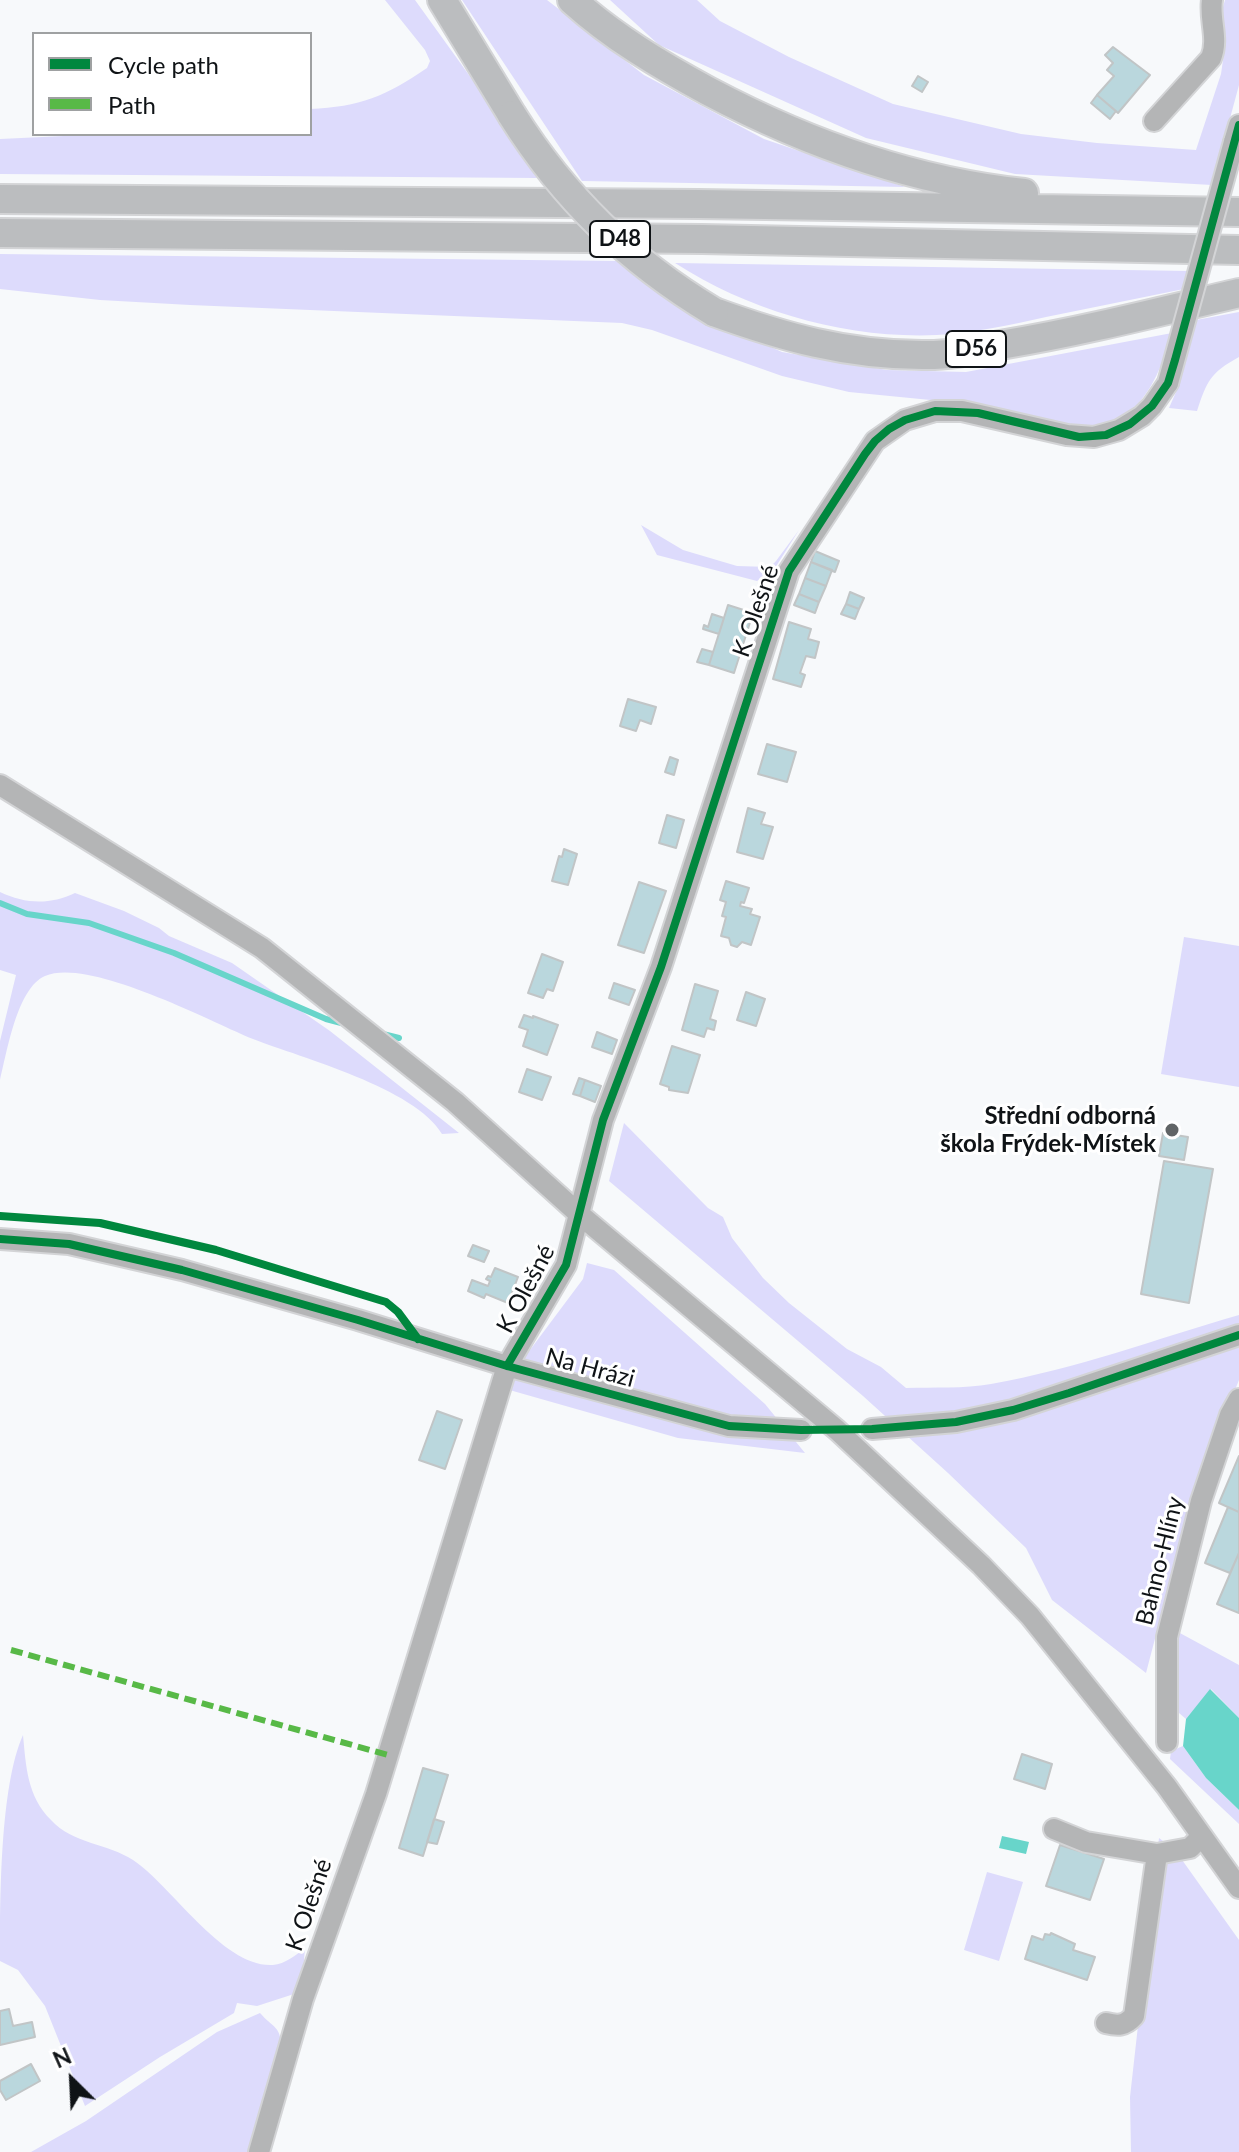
<!DOCTYPE html>
<html>
<head>
<meta charset="utf-8">
<style>
  body { margin:0 }
  #map { position:relative; width:1239px; height:2152px; overflow:hidden; background:#f7f9fb; font-family:Lato,sans-serif }
  canvas { display:block }
  .legend { position:absolute; left:32px; top:32px; width:280px; height:104px; box-sizing:border-box; background:#fff; border:2px solid #9fa1a2; margin:0; padding:10px 14px; list-style:none; font-size:24px; color:#0f1316 }
  .legend li { display:flex; align-items:center; gap:16px; height:40px }
  .legend b { width:40px; border:2px solid #9fa1a2 }
  .north { position:absolute; left:32px; top:2040px; width:80px; height:80px; -webkit-text-stroke:6px #fff; paint-order:stroke; rotate:336deg; font-size:22px; font-weight:700; line-height:32px; text-align:center; color:#0f1316 }
  .north::after { content:''; display:block; margin:auto; width:28px; height:36px; background:#0f1316; clip-path:polygon(50% 0,100% 100%,50% 72%,0 100%) }
</style>
</head>
<body>
<div id="map">
<canvas width="1239" height="2152"></canvas>
<ul class="legend">
<li><b style="height:10px;background:#00873e"></b>Cycle path</li>
<li><b style="height:10px;background:#58b947"></b>Path</li>
</ul>
<div class="north">N</div>
</div>
<script>
const c = document.querySelector('canvas').getContext('2d');
c.lineJoin = 'round';
function fill(path, color) { c.fillStyle = color; c.fill(path, 'evenodd'); }
function strokePath(path, color, width, dash) { c.strokeStyle = color; c.lineWidth = width; c.lineCap = dash ? 'butt' : 'round'; c.setLineDash(dash || []); c.stroke(path); }
function drawText(font, color, halo, rows, align = 'center') {
  c.font = font + ' Lato,sans-serif'; c.lineWidth = 6; c.setLineDash([]); c.textBaseline = 'middle'; c.strokeStyle = halo; c.fillStyle = color; for (const [text, x, y, turn = 0] of rows) {
    c.save(); c.translate(x, y); c.rotate((+turn || 0) * Math.PI / 180); c.textAlign = isNaN(turn) ? turn : align; if (halo) c.strokeText(text, 0, 0); c.fillText(text, 0, 0); c.restore();
  }
}
fill(new Path2D(`
  M385,0h30l77,107 45,71 -537,-4v-35l106,-5h204v-25c50,-2 76,-13 117,-41l3,-7 -5,-11z
  M462,0h85l97,75 120,64 141,48 -323,-6z
  M610,0h87l23,21 69,36 104,47 128,30 76,9 99,7 25,-76 5,-35 -5,-25 4,-14h14v85l-27,100 -197,-11 -149,-36 -207,-93z
  M0,254l616,7 64,45 102,46 105,18 79,2 206,-39c-14,48 -34,94 -91,96l-120,-26 -112,-11 -67,-16 -130,-46 -30,-7 -432,-18 -90,-5 -100,-11z
  M675,263l514,8 -5,18c-46,9 -92,19 -138,28 -36,8 -73,16 -109,18 -90,4 -186,-23 -262,-72z
  M1239,312v45c-29,16 -32,24 -42,54l-28,-3 10,-23 17,-65z
  M641,525l42,25 54,16 33,1 6,-6 23,-31 -24,38 -18,13 -100,-26z
  M0,892c25,12 50,13 75,1l49,18 35,17 10,8 63,27 98,68 129,102 -17,1c-27,-46 -140,-76 -189,-95 -44,-18 -164,-82 -208,-63 -28,12 -38,76 -45,104v-39l16,-66 -16,-5z
  M1184,937l55,9v141l-78,-13z
  M624,1123l84,85 15,9 9,21 31,40 26,25 58,46 34,18 25,21c27,-1 58,1 85,-4 85,-15 165,-45 248,-69v65l-47,117 -46,176 -94,-73 -26,-52 -78,-75 -85,-77 -254,-215z
  M587,1263l27,7 151,134 40,49 -127,-15 -172,-49 18,-31 59,-79z
  M1178,1632l61,33v53l-28,-29 -25,30 -14,-12z
  M23,1735c3,31 4,61 28,85 22,24 56,23 82,40 38,25 90,108 140,105 12,-1 23,-10 32,-17l-2,25 -9,21 -37,12 -20,-3 -3,10 -74,44 -75,49 -40,-100 -27,-36 -18,-9c0,-62 0,-175 23,-226z
  M1183,1746l23,32 33,32v14l-69,-65 1,-8z
  M1159,1838l16,12 64,90v212h-108l-1,-55z
  M987,1872l36,10 -24,79 -35,-11z
  M260,2013c13,15 22,13 21,37l-32,102h-218l55,-31 131,-89z`), '#dddbfc');
fill(new Path2D(`
  M1210,1689l29,29v92l-33,-32 -23,-32 3,-27z
  M1002,1836l27,6 -3,12 -27,-6z`), '#68d5ca');
strokePath(new Path2D(`
  M0,903l27,11 62,9 85,30 152,66 19,5
  M379,1033l20,5`), '#68d5ca', 6);
const building = new Path2D(`
  M1113,47l37,28 -32,38 -21,-18 17,-19 -7,-6 6,-7 -8,-8z
  M918,76l10,6 -6,10 -10,-6z
  M1097,95l19,16 -6,8 -19,-16z
  M815,551l24,10 -4,11 -24,-10z
  M811,562l21,8 -6,16 -21,-8z
  M805,578l21,8 -7,16 -20,-8z
  M850,592l14,6 -5,11 -13,-5z
  M799,594l20,8 -4,11 -21,-8z
  M846,604l13,5 -4,10 -14,-5z
  M728,605l25,8 -19,60 -25,-8z
  M712,614l12,4 -5,16 -16,-5 1,-4 4,2z
  M789,622l22,7 -3,10 11,3 -4,16 -9,-2 -6,17 5,2 -4,12 -28,-8z
  M702,649l11,3 -4,13 -12,-3z
  M628,699l28,8 -5,17 -11,-4 -4,11 -16,-5z
  M767,744l29,8 -9,30 -29,-8z
  M670,757l8,3 -4,15 -9,-3z
  M748,808l17,5 -4,11 12,3 -10,32 -26,-7z
  M667,815l17,5 -8,28 -17,-5z
  M564,849l13,5 -9,31 -16,-4 7,-25 3,1z
  M726,881l23,7 -5,15 -3,-1 -1,4 12,3 -2,5 10,3 -9,28 -9,-3 -5,5 -6,-2 -2,-7 -8,-2 5,-19 -4,-1 4,-14 -6,-2z
  M639,882l27,9 -22,62 -26,-8z
  M542,954l21,8 -10,29 -6,-2 -4,9 -15,-5z
  M614,983l21,7 -6,15 -20,-7z
  M695,984l23,7 -8,28 6,2 -2,9 -7,-2 -3,9 -22,-7z
  M746,992l19,7 -9,27 -19,-6z
  M524,1015l9,3v-2l25,9 -11,30 -24,-9 5,-16 -9,-3z
  M597,1032l20,8 -5,14 -20,-7z
  M672,1046l28,9 -12,38 -19,-3v-3l-9,-3z
  M527,1069l24,8 -9,23 -23,-8z
  M579,1078l6,2 -5,16 -7,-2z
  M585,1080l16,6 -6,16 -15,-6z
  M1163,1133l25,4 -4,23 -25,-4z
  M1164,1161l49,8 -24,134 -48,-9z
  M473,1245l16,6 -5,11 -16,-6z
  M495,1268l23,9 -10,26 -22,-9 -2,4 -16,-7 4,-11 16,6 2,-5 -4,-2 2,-3 3,1z
  M437,1411l25,9 -17,49 -26,-9z
  M1239,1456v56l-20,-9z
  M1228,1507l11,5v41l-9,20 -25,-10z
  M1239,1553v60l-22,-9z
  M1022,1754l30,10 -7,25 -31,-10z
  M423,1768l25,7 -25,81 -24,-8z
  M434,1819l10,3 -7,22 -10,-2z
  M1060,1845l44,14 -14,41 -44,-14z
  M1051,1933l24,11 -2,6 22,7 -8,23 -62,-21 7,-23 11,4 2,-6 5,1z
  M9,2009l4,17 19,-4 3,15 -35,8v-34z
  M31,2064l9,17 -34,19 -6,-10v-9z`);
fill(building, '#bad7dd');
strokePath(building, '#c1c5c6', 2);
const minor = new Path2D(`
  M1154,121l57,-63c8,-19 -2,-38 1,-58
  M1234,142l5,-17
  M0,785l262,163 193,154 124,112 258,216 144,135 49,51 137,171 72,101
  M0,1239l69,5 113,26 176,50 149,46 222,60 72,4
  M872,1429l84,-7 57,-12 226,-75
  M1167,1742v-105l34,-136 29,-86 9,-16
  M1054,1829l32,13 71,12
  M1106,2023c12,3 19,3 28,-7l23,-162 33,-6 12,-12
  M259,2152l44,-153 73,-205 131,-428 59,-101 37,-145 58,-153 128,-396 86,-130 30,-21 30,-9h27l105,24 27,2 25,-7 23,-14 10,-10 16,-23`);
const highway = new Path2D(`
  M442,0l70,115
  M572,0c41,37 88,65 136,91 100,53 204,90 316,102
  M0,199l698,5 541,8
  M0,233l702,6 537,11
  M714,312c69,25 133,43 208,43 28,1 57,-6 84,-11 78,-13 156,-33 233,-51`);
strokePath(minor, '#d3d4d6', 24);
strokePath(highway, '#d3d4d6', 32);
strokePath(minor, '#b4b5b6', 20);
strokePath(highway, '#bbbdbf', 28);
const minorBridge = new Path2D(`
  M1168,383l66,-241`);
const highwayBridge = new Path2D(`
  M512,115c52,83 117,146 202,197`);
strokePath(minorBridge, '#d3d4d6', 24, []);
strokePath(highwayBridge, '#d3d4d6', 32, []);
strokePath(minorBridge, '#b4b5b6', 20);
strokePath(highwayBridge, '#bbbdbf', 28);
strokePath(new Path2D(`
  M11,1650l377,105`), '#58b947', 6, [12, 6]);
strokePath(new Path2D(`
  M0,1216l100,7 116,27 170,52 12,10 20,27
  M0,1239l69,5 113,26 176,50 149,46 222,60 72,4 71,-1 84,-7 57,-12 56,-17 170,-58
  M507,1366l59,-101 37,-145 58,-153 128,-396 76,-117 10,-13 14,-12 16,-9 30,-9 43,2 101,24 27,-2 24,-11 22,-18 16,-23 7,-23 64,-235`), '#00873e', 8);
for (const [x, y, r, color] of [
  [1172,1130,8,"#606466"]
]) { const dot = new Path2D(); dot.arc(x, y, r, 0, 2 * Math.PI); c.fillStyle = color; c.fill(dot); strokePath(dot, '#fff', 3); }
for (const [x, y, w] of [
  [620,239,60],
  [976,349,60]
]) { const box = new Path2D(); box.roundRect(x - w / 2, y - 18, w, 36, 6); c.fillStyle = '#fff'; c.fill(box); strokePath(box, '#0f1316', 2); }
drawText('bold 22px', '#0f1316', null, [
  ["D48",620,239],
  ["D56",976,349]
]);
drawText('24px', '#0f1316', '#fff', [
  ["K Olešné",756,611,-71],
  ["K Olešné",526,1289,-62],
  ["Na Hrázi",590,1368,15],
  ["Bahno-Hlíny",1160,1561,-76],
  ["K Olešné",309,1905,-71]
]);
drawText('bold 24px', '#0f1316', '#fff', [
  ["Střední odborná",1156,1116],
  ["škola Frýdek-Místek",1156,1144]
], 'right');
</script>
</body>
</html>
